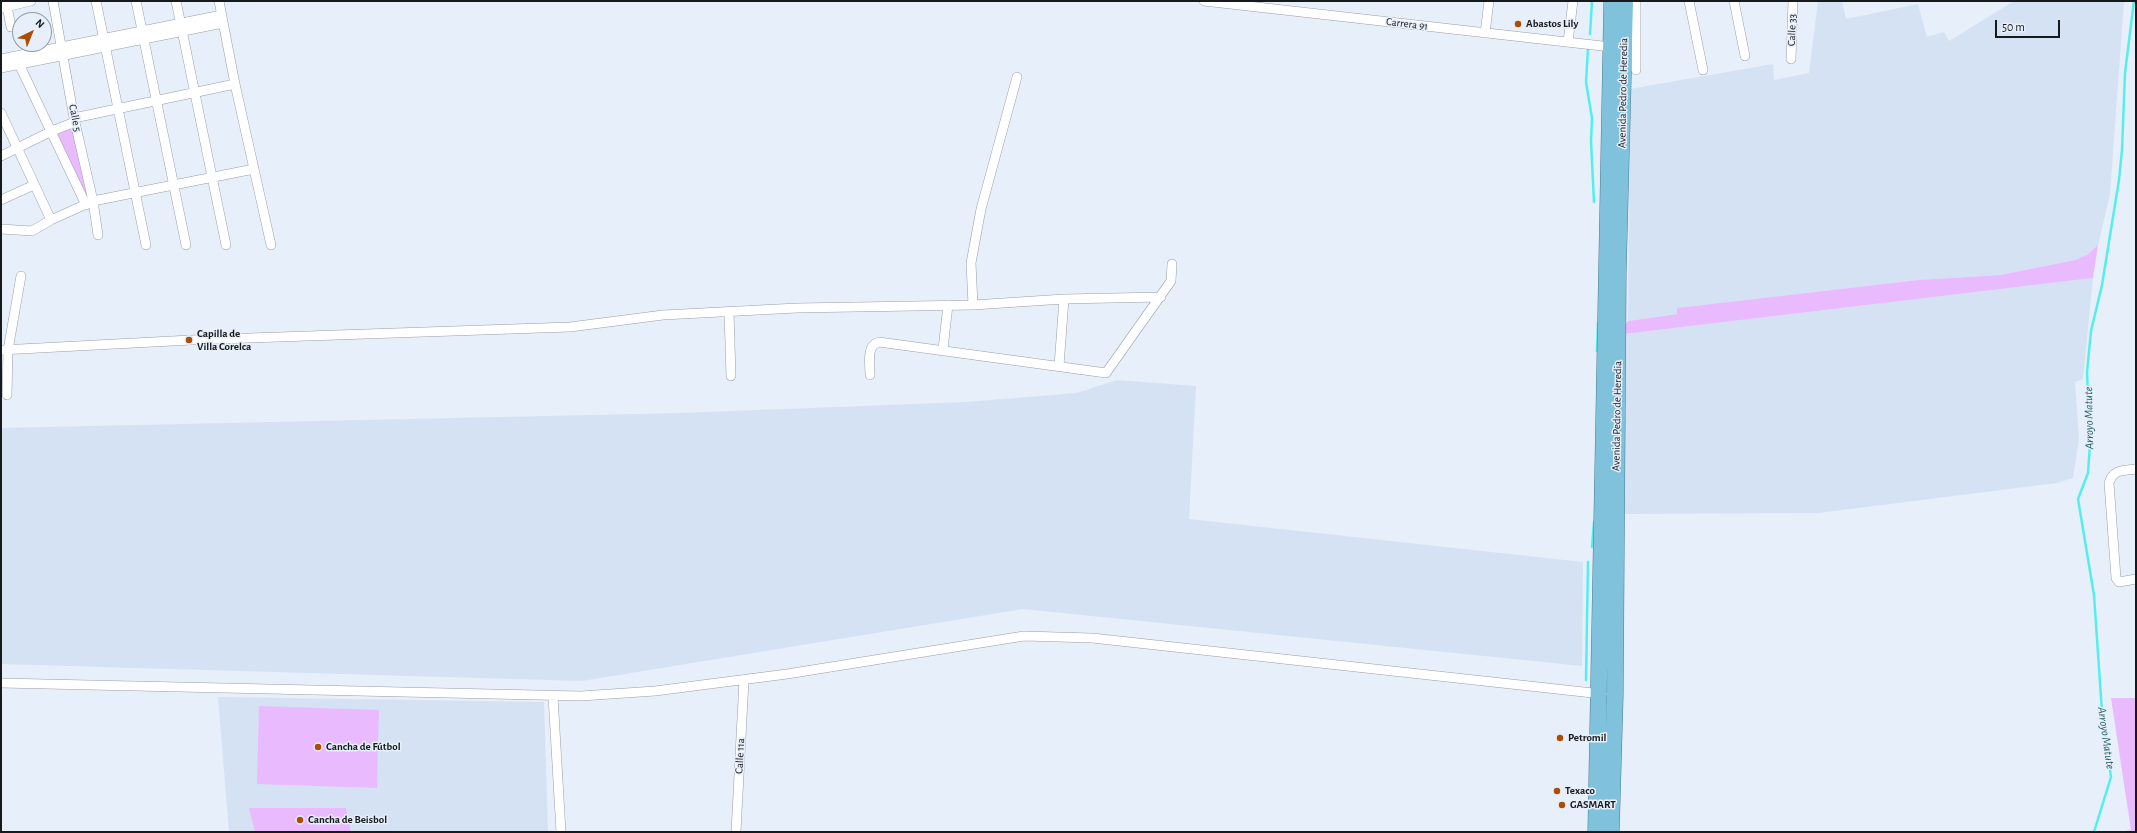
<!DOCTYPE html>
<html>
<head>
<meta charset="utf-8">
<style>
  body { margin:0 }
  #map { position:relative; width:2137px; height:833px; overflow:hidden; background:#e7effa; font-family:"Alegreya Sans",sans-serif }
  canvas { display:block }
  .frame { position:absolute; inset:0; border:2px solid #171a1d; pointer-events:none }
  .north { position:absolute; left:12px; top:12px; width:40px; height:40px; box-sizing:border-box; background:#e7effa; border:1px solid #949aa2; border-radius:50%; rotate:43deg; font-size:11px; font-weight:700; line-height:16px; text-align:center; color:#171a1d }
  .north::after { content:''; display:block; margin:auto; width:14px; height:18px; background:#ad4c03; clip-path:polygon(50% 0,100% 100%,50% 72%,0 100%) }
  .scale { position:absolute; left:1995px; top:20px; width:65px; height:18px; box-sizing:border-box; border:2px solid #171a1d; border-top:0; padding-left:5px; font-size:12px; line-height:14px; white-space:nowrap; color:#171a1d; -webkit-text-stroke:3px #e7effa; paint-order:stroke }
</style>
</head>
<body>
<div id="map">
<canvas width="2137" height="833"></canvas>
<div class="frame"></div>
<div class="north">N</div>
<div class="scale">50 m</div>
</div>
<script>
const c = document.querySelector('canvas').getContext('2d');
c.lineJoin = 'round';
function fill(path, color) { c.fillStyle = color; c.fill(path, 'evenodd'); }
function strokePath(path, color, width, dash) { c.strokeStyle = color; c.lineWidth = width; c.lineCap = dash ? 'butt' : 'round'; c.setLineDash(dash || []); c.stroke(path); }
function drawText(font, color, halo, rows, align = 'center') {
  c.font = font + ' "Alegreya Sans",sans-serif'; c.lineWidth = 3; c.setLineDash([]); c.textBaseline = 'middle'; c.strokeStyle = halo; c.fillStyle = color; for (const [text, x, y, turn = 0] of rows) {
    c.save(); c.translate(x, y); c.rotate((+turn || 0) * Math.PI / 180); c.textAlign = isNaN(turn) ? turn : align; if (halo) c.strokeText(text, 0, 0); c.fillText(text, 0, 0); c.restore();
  }
}
fill(new Path2D(`
  M1818,1h24l4,18 72,-15 9,33 17,-5 5,9 65,-40h110l-14,193 -12,51 -11,10 -12,5 -75,15 -82,5 -240,28 -1,6 -49,7 2,-232 143,-25 1,16 35,-7z
  M2093,278l-10,101 -8,3 4,56 -6,40 -16,5 -239,30 -196,1 2,-180z
  M1117,380l79,6 -7,133 394,43 -1,104 -559,-57 -441,72 -581,-17v-236l680,-15 285,-11 111,-9z
  M218,697l326,5 4,130h-319z`), '#d5e2f3');
fill(new Path2D(`
  M72,125l17,71 -4,3 -30,-68z
  M2098,245l-5,33 -469,56v-8l4,-5 49,-7v-6l241,-28 82,-5 75,-15 12,-5z
  M2111,698h25v134h-17l12,-2z
  M259,706l120,4 -2,78 -120,-4z
  M249,808h97l5,24h-96z`), '#eabafe');
strokePath(new Path2D(`
  M1590,34l2,-33
  M1588,48l-2,34 6,36 -1,23 3,61
  M1597,351l1,-28
  M1592,547l2,-25
  M1586,680l2,-118
  M2094,832l17,-55 -9,-65 -8,-117 -16,-96 10,-26 2,-29 -3,-72 4,-41 11,-46 17,-105 3,-30 3,-77 9,-72`), '#54efed', 2.5);
const minor = new Path2D(`
  M6,1l5,26
  M53,1l21,117 19,83 5,34
  M96,1l50,244
  M136,1l50,244
  M176,1l50,244
  M219,1l16,83 36,161
  M1204,1l407,46
  M1689,1l14,69
  M1734,1l11,55
  M1,8l30,-7
  M1485,33l4,-32
  M1568,42l5,-41
  M1,59l221,-44
  M1791,59l2,-58
  M19,64l67,141
  M1,68l222,-45
  M1636,70v-69
  M1,113l50,107
  M74,118l161,-34
  M1,156l51,-25 23,-9
  M1,200l33,-15
  M1,229l31,2 19,-11 42,-19 161,-32
  M973,305l-2,-42 10,-54 36,-132
  M729,312l2,64
  M943,349l5,-44
  M1,350l190,-10 379,-13 93,-12 134,-7 176,-3 91,-6 97,-2
  M1059,366l5,-67
  M870,375c0,-11 -4,-30 9,-33l227,31 65,-92 1,-17
  M7,395l1,-45 13,-74
  M2136,469c-13,2 -23,0 -27,14l7,95 3,4 17,-3
  M1,683l580,13 74,-5 132,-17 237,-38 68,2 510,56
  M553,696l8,136
  M736,832l8,-152`);
const trunk = new Path2D(`
  M1596,832l16,-831
  M1611,832l4,-137 3,-423 7,-271`);
strokePath(minor, '#989fa9', 10);
strokePath(trunk, '#467d93', 17);
strokePath(minor, '#fff', 9);
strokePath(trunk, '#80c2db', 16);
for (const [x, y, r, color] of [
  [1518,24,4,"#ad4c03"],
  [189,340,4,"#ad4c03"],
  [1560,738,4,"#ad4c03"],
  [318,747,4,"#ad4c03"],
  [1557,791,4,"#ad4c03"],
  [1562,805,4,"#ad4c03"],
  [300,820,4,"#ad4c03"]
]) { const dot = new Path2D(); dot.arc(x, y, r, 0, 2 * Math.PI); c.fillStyle = color; c.fill(dot); strokePath(dot, '#e7effa', 1.5); }
drawText('11px', '#171a1d', '#e7effa', [
  ["Carrera 91",1407,24,7],
  ["Calle 33",1792,30,-88],
  ["Avenida Pedro de Heredia",1623,93,-89],
  ["Calle 5",75,118,79],
  ["Avenida Pedro de Heredia",1617,416,-89],
  ["Calle 11a",740,756,-87]
]);
drawText('bold 11px', '#171a1d', '#e7effa', [
  ["Abastos Lily",1526,24],
  ["Capilla de",197,334],
  ["Villa Corelca",197,347],
  ["Petromil",1568,738],
  ["Cancha de Fútbol",326,747],
  ["Texaco",1565,791],
  ["GASMART",1570,805],
  ["Cancha de Beisbol",308,820]
], 'left');
drawText('italic 12px', '#236261', '#e7effa', [
  ["Arroyo Matute",2089,418,-91],
  ["Arroyo Matute",2106,738,82]
]);
</script>
</body>
</html>
